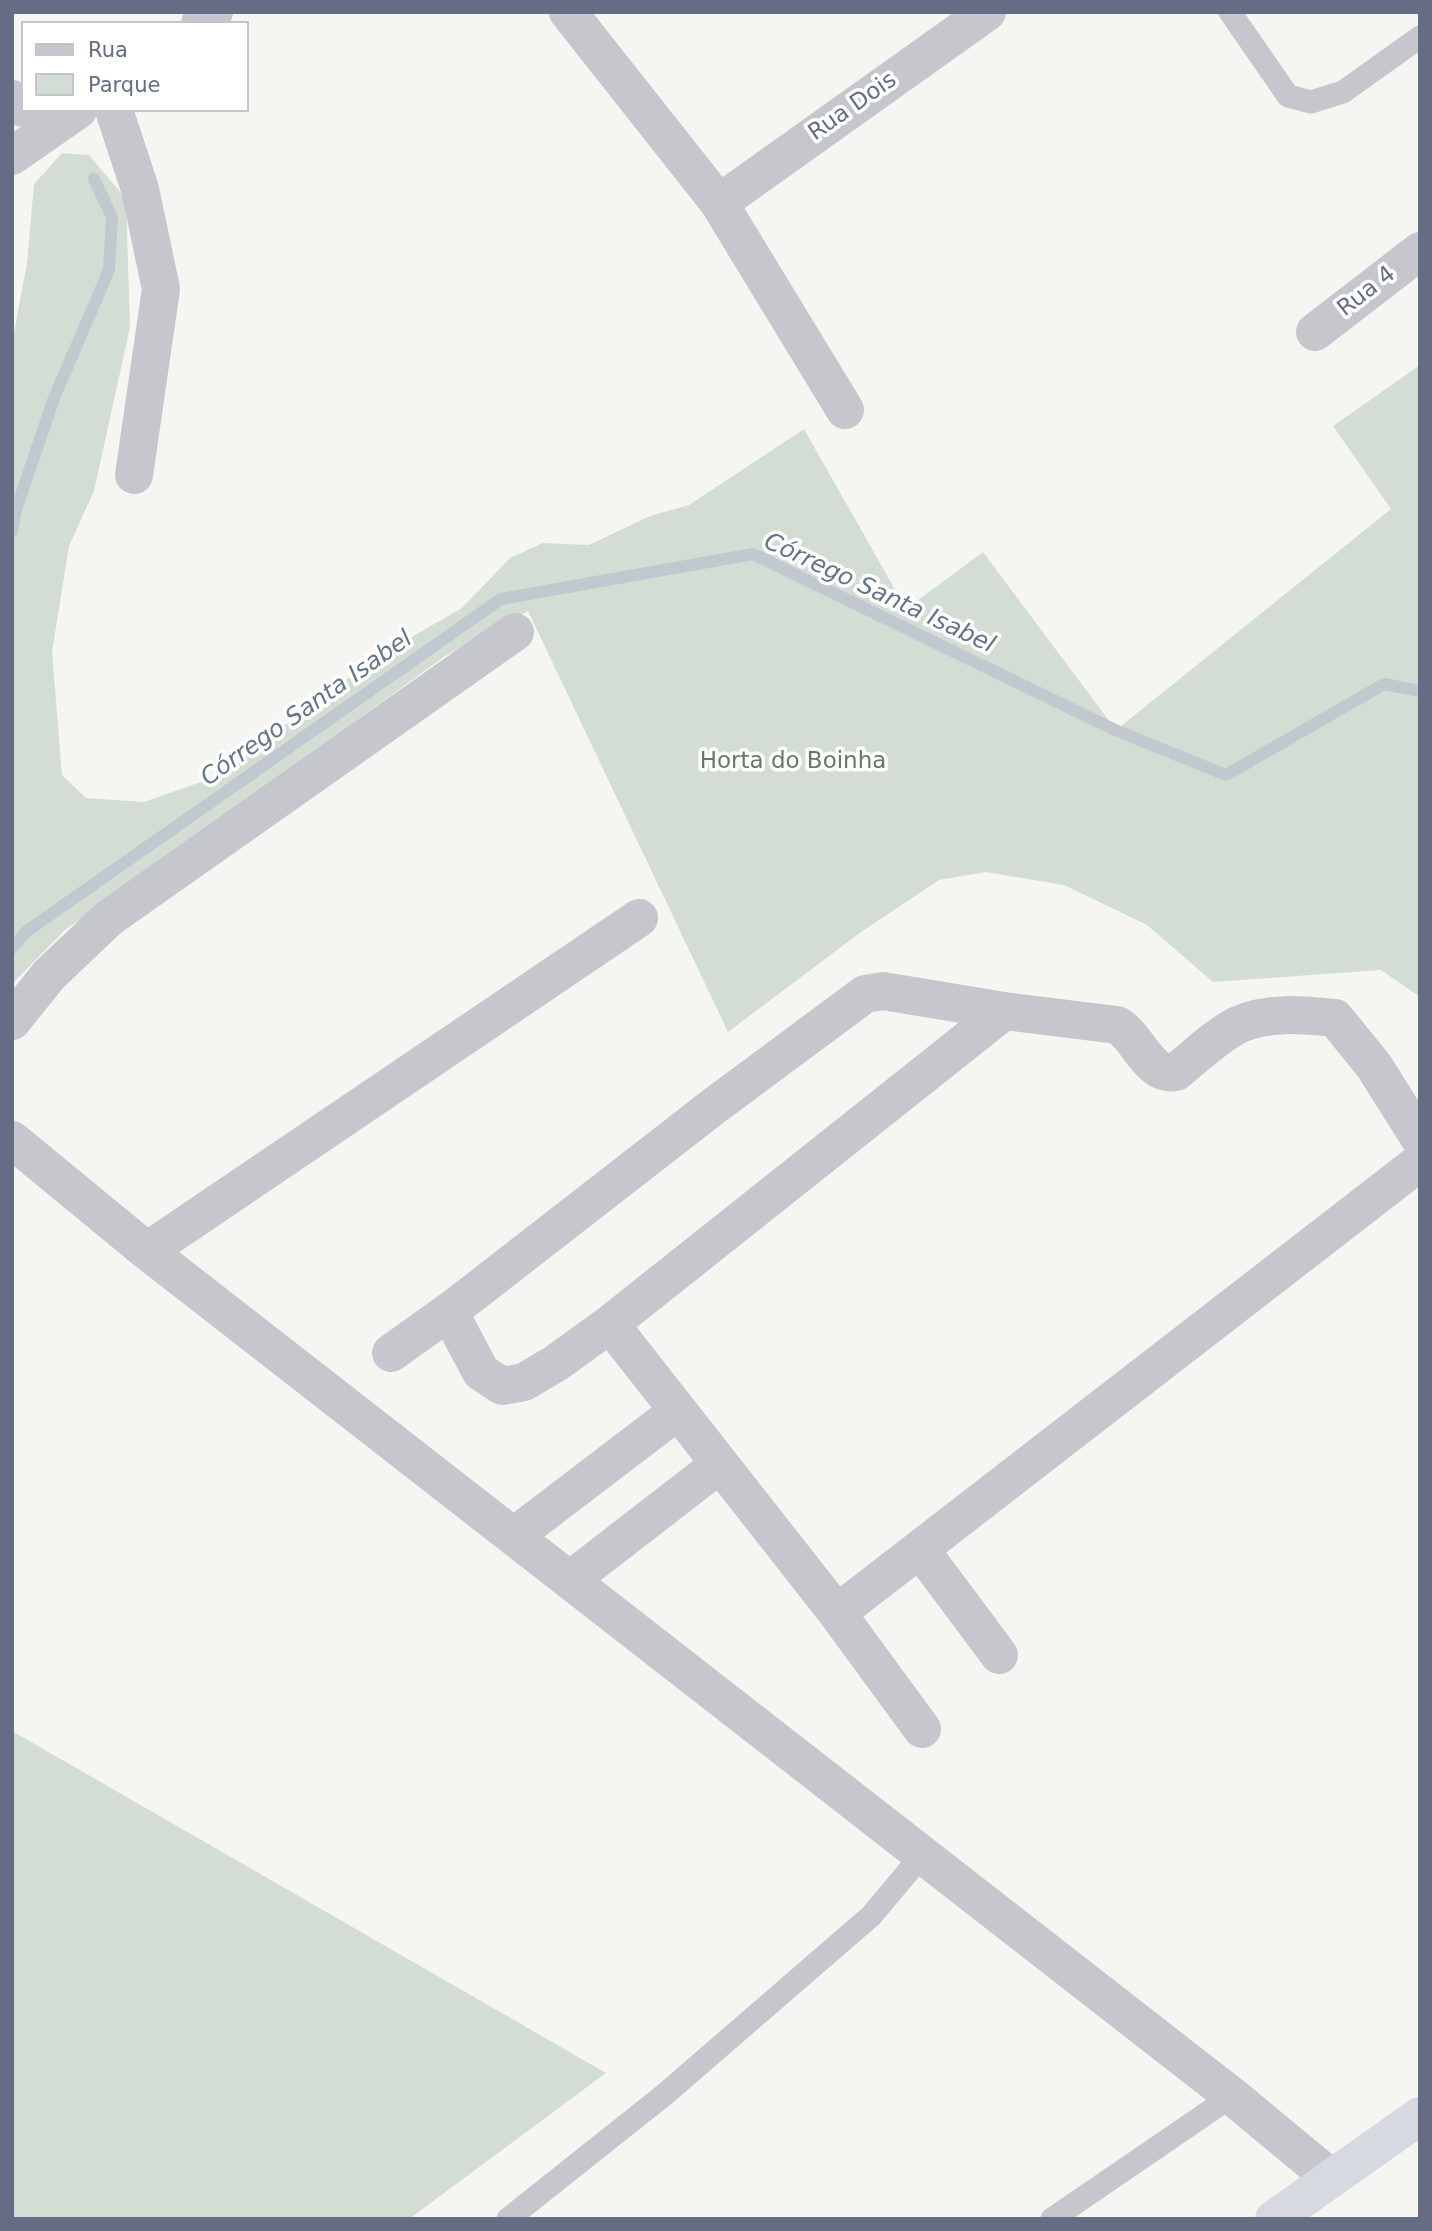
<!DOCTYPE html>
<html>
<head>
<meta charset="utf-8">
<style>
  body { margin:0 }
  #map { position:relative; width:1432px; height:2231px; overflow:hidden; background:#f5f6f2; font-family:"DejaVu Sans",sans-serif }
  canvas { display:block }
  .frame { position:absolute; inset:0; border:14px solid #646d84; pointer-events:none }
  .legend { position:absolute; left:21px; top:21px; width:228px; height:91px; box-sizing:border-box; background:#fff; border:2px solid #c1c5ce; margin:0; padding:9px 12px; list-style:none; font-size:21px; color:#646d84 }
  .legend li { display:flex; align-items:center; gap:14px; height:35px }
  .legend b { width:35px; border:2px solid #c1c5ce }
</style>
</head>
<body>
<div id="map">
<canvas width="1432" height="2231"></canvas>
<div class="frame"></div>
<ul class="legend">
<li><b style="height:9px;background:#c6c7cc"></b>Rua</li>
<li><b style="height:19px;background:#d4ddd3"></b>Parque</li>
</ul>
</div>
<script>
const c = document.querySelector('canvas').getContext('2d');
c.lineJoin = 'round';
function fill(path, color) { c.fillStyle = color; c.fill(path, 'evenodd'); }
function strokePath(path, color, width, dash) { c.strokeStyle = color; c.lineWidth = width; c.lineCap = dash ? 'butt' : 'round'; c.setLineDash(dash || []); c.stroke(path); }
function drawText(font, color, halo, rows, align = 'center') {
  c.font = font + ' "DejaVu Sans",sans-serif'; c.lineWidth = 7; c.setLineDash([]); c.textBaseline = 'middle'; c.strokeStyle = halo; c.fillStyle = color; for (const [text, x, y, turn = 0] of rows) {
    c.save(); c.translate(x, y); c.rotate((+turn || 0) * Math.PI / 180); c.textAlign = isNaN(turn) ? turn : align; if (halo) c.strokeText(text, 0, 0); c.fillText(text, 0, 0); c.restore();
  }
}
fill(new Path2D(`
  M62,153l27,2 37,44 4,128 -36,164 -25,55 -17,106 10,123 24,23 58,4 71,-25 162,-120 85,-49 48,-50 33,-15 46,2 61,-29 39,-11 115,-76 102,180 77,-57 133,178 275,-221 -58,-83 87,-61v632l-39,-27 -168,12 -66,-57 -83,-40 -78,-13 -47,8 -78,52 -133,100 -200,-421 -83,45 -251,183 -129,91 -53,54v-641l15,-80 7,-79z
  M12,1731l594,342 -197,146h-397z`), '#d4ddd3');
strokePath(new Path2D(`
  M12,531l3,-18 39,-115 55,-128 3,-53 -18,-38
  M12,948l15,-17 474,-332 252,-45 362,176 111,45 158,-91 36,7`), '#c1c8d0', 12);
strokePath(new Path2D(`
  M1230,12l58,84 23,6 32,-10 77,-55
  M508,2219l156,-124 207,-179 52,-62
  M1052,2219l180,-123`), '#c6c7cc', 23);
strokePath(new Path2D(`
  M568,12l151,191 126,207
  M200,23l14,-11
  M12,99l11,9
  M114,110l26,79 21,100 -27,186
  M12,156l66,-46
  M719,203l268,-191
  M1315,332l105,-81
  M12,1021l37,-46 60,-57 406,-286
  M12,1140l135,111 1085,845 99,82
  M147,1251l492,-333
  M610,1324l394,-313
  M391,1353l63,-45
  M514,1536l164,-125
  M920,1549l79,106
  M570,1580l150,-116
  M837,1613l583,-451
  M922,1729l-85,-116 -227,-289 -54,39 -32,19 -22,4 -21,-14 -26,-49 -1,-15 260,-202 151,-112 18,-3 121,20 113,14c21,11 32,53 59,47 19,-15 40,-36 62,-47 29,-14 67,-10 97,-7l39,48 46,73`), '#c6c7cc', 38);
strokePath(new Path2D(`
  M1274,2219l146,-103`), '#d6d9df', 38);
drawText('23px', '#646d84', '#fff', [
  ["Rua Dois",853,107,-35],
  ["Rua 4",1367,292,-38]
]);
drawText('23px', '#637b64', '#fff', [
  ["Horta do Boinha",793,762]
]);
drawText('italic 24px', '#647588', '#fff', [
  ["Córrego Santa Isabel",879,594,25],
  ["Córrego Santa Isabel",307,709,-35]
]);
</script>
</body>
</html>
